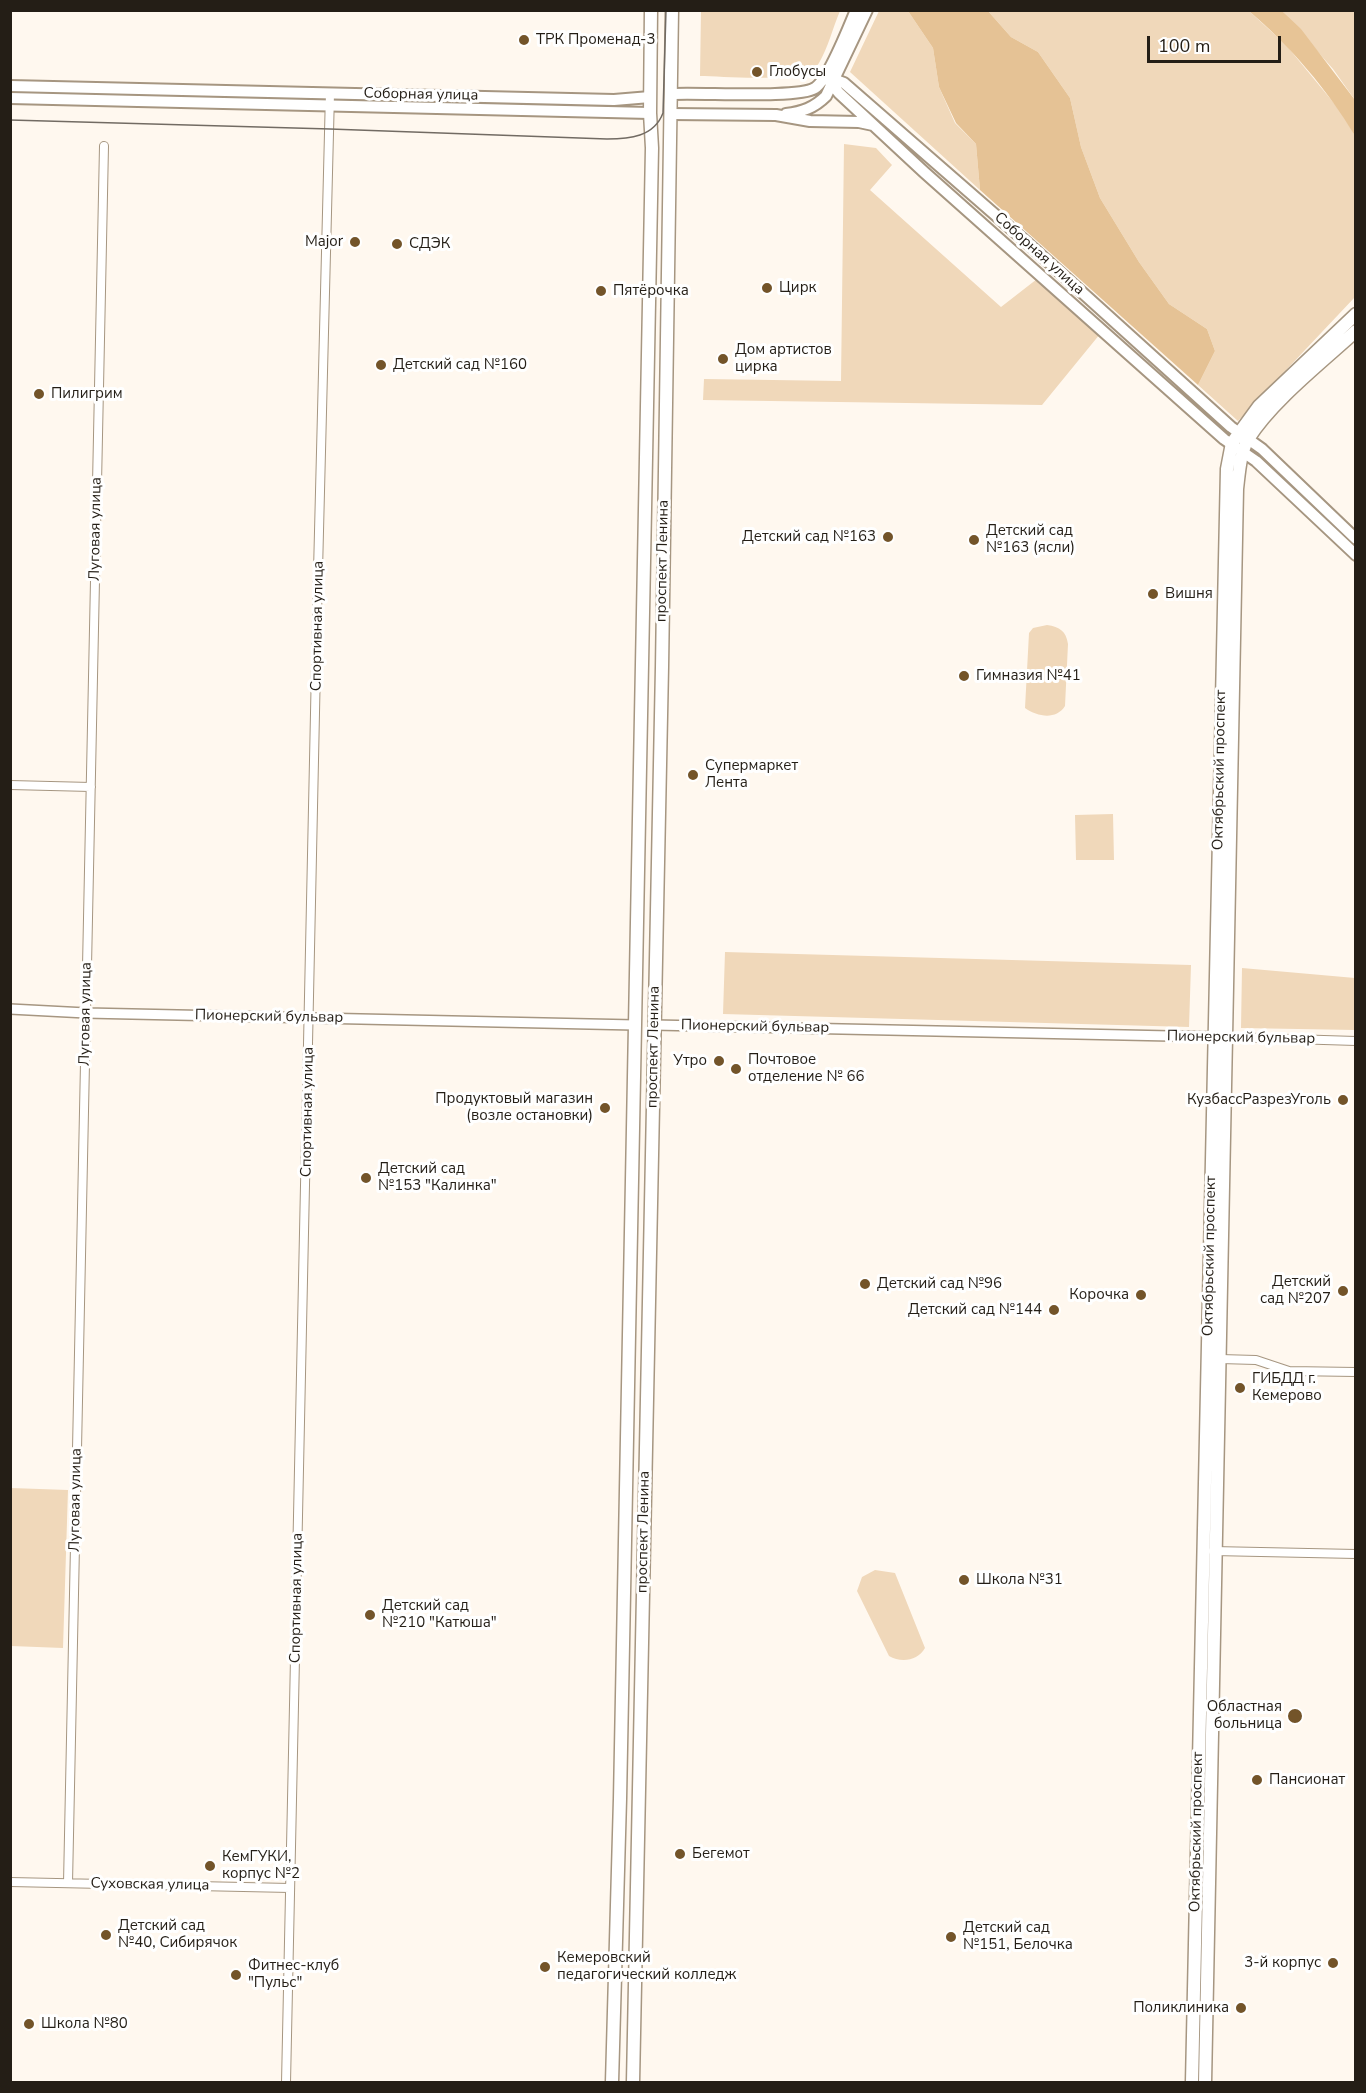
<!DOCTYPE html>
<html>
<head>
<meta charset="utf-8">
<style>
  body { margin:0 }
  #map { position:relative; width:1366px; height:2093px; overflow:hidden; background:#fff8ef; font-family:"Nunito Sans",sans-serif }
  canvas { display:block }
  .frame { position:absolute; inset:0; border:12px solid #241e16; pointer-events:none }
  .scale { position:absolute; left:1147px; top:36px; width:134px; height:27px; box-sizing:border-box; border:3px solid #241e16; border-top:0; padding-left:8px; font-size:18px; line-height:21px; white-space:nowrap; color:#241e16; -webkit-text-stroke:4px #fff; paint-order:stroke }
</style>
</head>
<body>
<div id="map">
<canvas width="1366" height="2093"></canvas>
<div class="frame"></div>
<div class="scale">100 m</div>
</div>
<script>
const c = document.querySelector('canvas').getContext('2d');
c.lineJoin = 'round';
function fill(path, color) { c.fillStyle = color; c.fill(path, 'evenodd'); }
function strokePath(path, color, width, dash) { c.strokeStyle = color; c.lineWidth = width; c.lineCap = dash ? 'butt' : 'round'; c.setLineDash(dash || []); c.stroke(path); }
function drawText(font, color, halo, rows, align = 'center') {
  c.font = font + ' "Nunito Sans",sans-serif'; c.lineWidth = 6; c.setLineDash([]); c.textBaseline = 'middle'; c.strokeStyle = halo; c.fillStyle = color; for (const [text, x, y, turn = 0] of rows) {
    c.save(); c.translate(x, y); c.rotate((+turn || 0) * Math.PI / 180); c.textAlign = isNaN(turn) ? turn : align; if (halo) c.strokeText(text, 0, 0); c.fillText(text, 0, 0); c.restore();
  }
}
fill(new Path2D(`
  M701,11v-1l139,1c-7,16 -12,37 -21,52 -14,22 -94,13 -119,13z
  M879,11h29l25,37 6,39 16,36 21,21 4,46 -130,-118z
  M988,11h261l37,34 56,68 13,23v161l-117,124 -40,-36 17,-34 -8,-22 -38,-25 -30,-42 -39,-64 -19,-51 -11,-49 -32,-46 -27,-15z
  M1282,11h73v89l-22,-31z
  M844,144l32,4 16,17 -22,25 131,117 36,-28 63,55 -58,71 -339,-5 1,-21 137,2z
  M1047,625c13,2 19,6 21,19l-3,62c-9,14 -27,11 -40,2l4,-75 4,-5z
  M1113,814l1,46h-38l-1,-45z
  M725,952l466,13 -2,62 -466,-13z
  M1242,968l113,10v52l-114,-2z
  M11,1488l57,2 -5,158 -52,-2z
  M875,1570l20,3 30,75c-7,13 -24,15 -36,8l-32,-65 5,-14z`), '#f0d8ba');
fill(new Path2D(`
  M908,11h80l23,26 27,15 32,46 11,49 19,51 39,64 30,42 38,25 8,22 -17,34 -218,-195 -4,-46 -20,-21 -17,-36 -6,-39z`), '#e5c295');
fill(new Path2D(`
  M1249,11h33l19,18 54,71v36c-27,-46 -65,-90 -106,-125z`), '#e7c496');
const minor = new Path2D(`
  M10,785l81,2
  M1227,1037l129,4
  M1220,1359l36,1 33,11 67,1
  M1213,1551l143,3
  M10,1882l280,6
  M68,1883l36,-1737
  M286,2082l32,-1511 12,-478`);
const tertiary = new Path2D(`
  M10,1009l76,4 549,12
  M654,1025l564,12`);
const secondary = new Path2D(`
  M825,76l14,17 85,79 300,267 32,22 100,94
  M825,76l19,7 179,156 208,188 31,22 94,90
  M10,86l604,14 36,-3
  M671,94c28,-2 127,5 144,-6 13,-8 34,-61 41,-78
  M10,98l640,15
  M671,114l105,1 34,6 49,1 14,3
  M786,114c16,-2 28,-6 40,-18l41,-86`);
const primary = new Path2D(`
  M612,2082l8,-283 32,-1651 -2,-35 1,-103
  M633,2082l29,-1415 10,-657
  M1192,2082l35,-1613 5,-26 27,-37 97,-92
  M1205,2082l32,-1593c2,-17 3,-35 11,-50 24,-38 74,-77 108,-108`);
strokePath(minor, '#a69681', 10);
strokePath(tertiary, '#a69681', 12);
strokePath(secondary, '#a69681', 14);
strokePath(primary, '#a69681', 15);
strokePath(minor, '#fff', 8);
strokePath(tertiary, '#fff', 9);
strokePath(secondary, '#fff', 10);
strokePath(primary, '#fff', 12);
strokePath(new Path2D(`
  M10,120l320,9 277,10c22,0 47,-2 56,-26l3,-103`), '#726b63', 1.5);
for (const [x, y, r, color] of [
  [524,40,6,"#735429"],
  [757,72,6,"#735429"],
  [355,242,6,"#735429"],
  [397,244,6,"#735429"],
  [767,288,6,"#735429"],
  [601,291,6,"#735429"],
  [723,359,6,"#735429"],
  [381,365,6,"#735429"],
  [39,394,6,"#735429"],
  [888,537,6,"#735429"],
  [974,540,6,"#735429"],
  [1153,594,6,"#735429"],
  [964,676,6,"#735429"],
  [693,775,6,"#735429"],
  [719,1061,6,"#735429"],
  [736,1069,6,"#735429"],
  [1343,1100,6,"#735429"],
  [605,1108,6,"#735429"],
  [366,1178,6,"#735429"],
  [865,1284,6,"#735429"],
  [1343,1291,6,"#735429"],
  [1141,1295,6,"#735429"],
  [1054,1310,6,"#735429"],
  [1240,1388,6,"#735429"],
  [964,1580,6,"#735429"],
  [370,1615,6,"#735429"],
  [1295,1716,8,"#735429"],
  [1257,1780,6,"#735429"],
  [680,1854,6,"#735429"],
  [210,1866,6,"#735429"],
  [106,1935,6,"#735429"],
  [951,1937,6,"#735429"],
  [1333,1963,6,"#735429"],
  [545,1967,6,"#735429"],
  [236,1975,6,"#735429"],
  [1241,2008,6,"#735429"],
  [29,2024,6,"#735429"]
]) { const dot = new Path2D(); dot.arc(x, y, r, 0, 2 * Math.PI); c.fillStyle = color; c.fill(dot); strokePath(dot, '#fff', 2); }
drawText('15px', '#241e16', '#fff', [
  ["ТРК Променад-3",536,40],
  ["Глобусы",769,72],
  ["Major",343,242,"right"],
  ["СДЭК",409,244],
  ["Цирк",779,288],
  ["Пятёрочка",613,291],
  ["Дом артистов",735,350],
  ["цирка",735,367],
  ["Детский сад №160",393,365],
  ["Пилигрим",51,394],
  ["Детский сад",986,531],
  ["№163 (ясли)",986,548],
  ["Детский сад №163",876,537,"right"],
  ["Вишня",1165,594],
  ["Гимназия №41",976,676],
  ["Супермаркет",705,766],
  ["Лента",705,783],
  ["Почтовое",748,1060],
  ["отделение № 66",748,1077],
  ["Утро",707,1061,"right"],
  ["Продуктовый магазин",593,1099,"right"],
  ["(возле остановки)",593,1116,"right"],
  ["КузбассРазрезУголь",1331,1100,"right"],
  ["Детский сад",378,1169],
  ["№153 \"Калинка\"",378,1186],
  ["Детский",1331,1282,"right"],
  ["сад №207",1331,1299,"right"],
  ["Детский сад №96",877,1284],
  ["Корочка",1129,1295,"right"],
  ["Детский сад №144",1042,1310,"right"],
  ["ГИБДД г.",1252,1379],
  ["Кемерово",1252,1396],
  ["Школа №31",976,1580],
  ["Детский сад",382,1606],
  ["№210 \"Катюша\"",382,1623],
  ["Областная",1282,1707,"right"],
  ["больница",1282,1724,"right"],
  ["Пансионат",1269,1780],
  ["Бегемот",692,1854],
  ["КемГУКИ,",222,1857],
  ["корпус №2",222,1874],
  ["Детский сад",118,1926],
  ["№40, Сибирячок",118,1943],
  ["Детский сад",963,1928],
  ["№151, Белочка",963,1945],
  ["Кемеровский",557,1958],
  ["педагогический колледж",557,1975],
  ["3-й корпус",1321,1963,"right"],
  ["Фитнес-клуб",248,1966],
  ["\"Пульс\"",248,1983],
  ["Поликлиника",1229,2008,"right"],
  ["Школа №80",41,2024]
], 'left');
drawText('15px', '#241e16', '#fff', [
  ["Соборная улица",421,95,1],
  ["Соборная улица",1039,254,42],
  ["Луговая улица",96,529,-89],
  ["проспект Ленина",663,561,-89],
  ["Спортивная улица",318,626,-89],
  ["Октябрьский проспект",1220,770,-89],
  ["Луговая улица",86,1014,-89],
  ["Пионерский бульвар",269,1017,1],
  ["Пионерский бульвар",755,1027,1],
  ["Пионерский бульвар",1241,1038,1],
  ["проспект Ленина",654,1047,-89],
  ["Спортивная улица",308,1112,-89],
  ["Октябрьский проспект",1210,1256,-89],
  ["Луговая улица",76,1500,-89],
  ["проспект Ленина",644,1532,-89],
  ["Спортивная улица",297,1598,-89],
  ["Октябрьский проспект",1197,1832,-89],
  ["Суховская улица",150,1885,1]
]);
</script>
</body>
</html>
